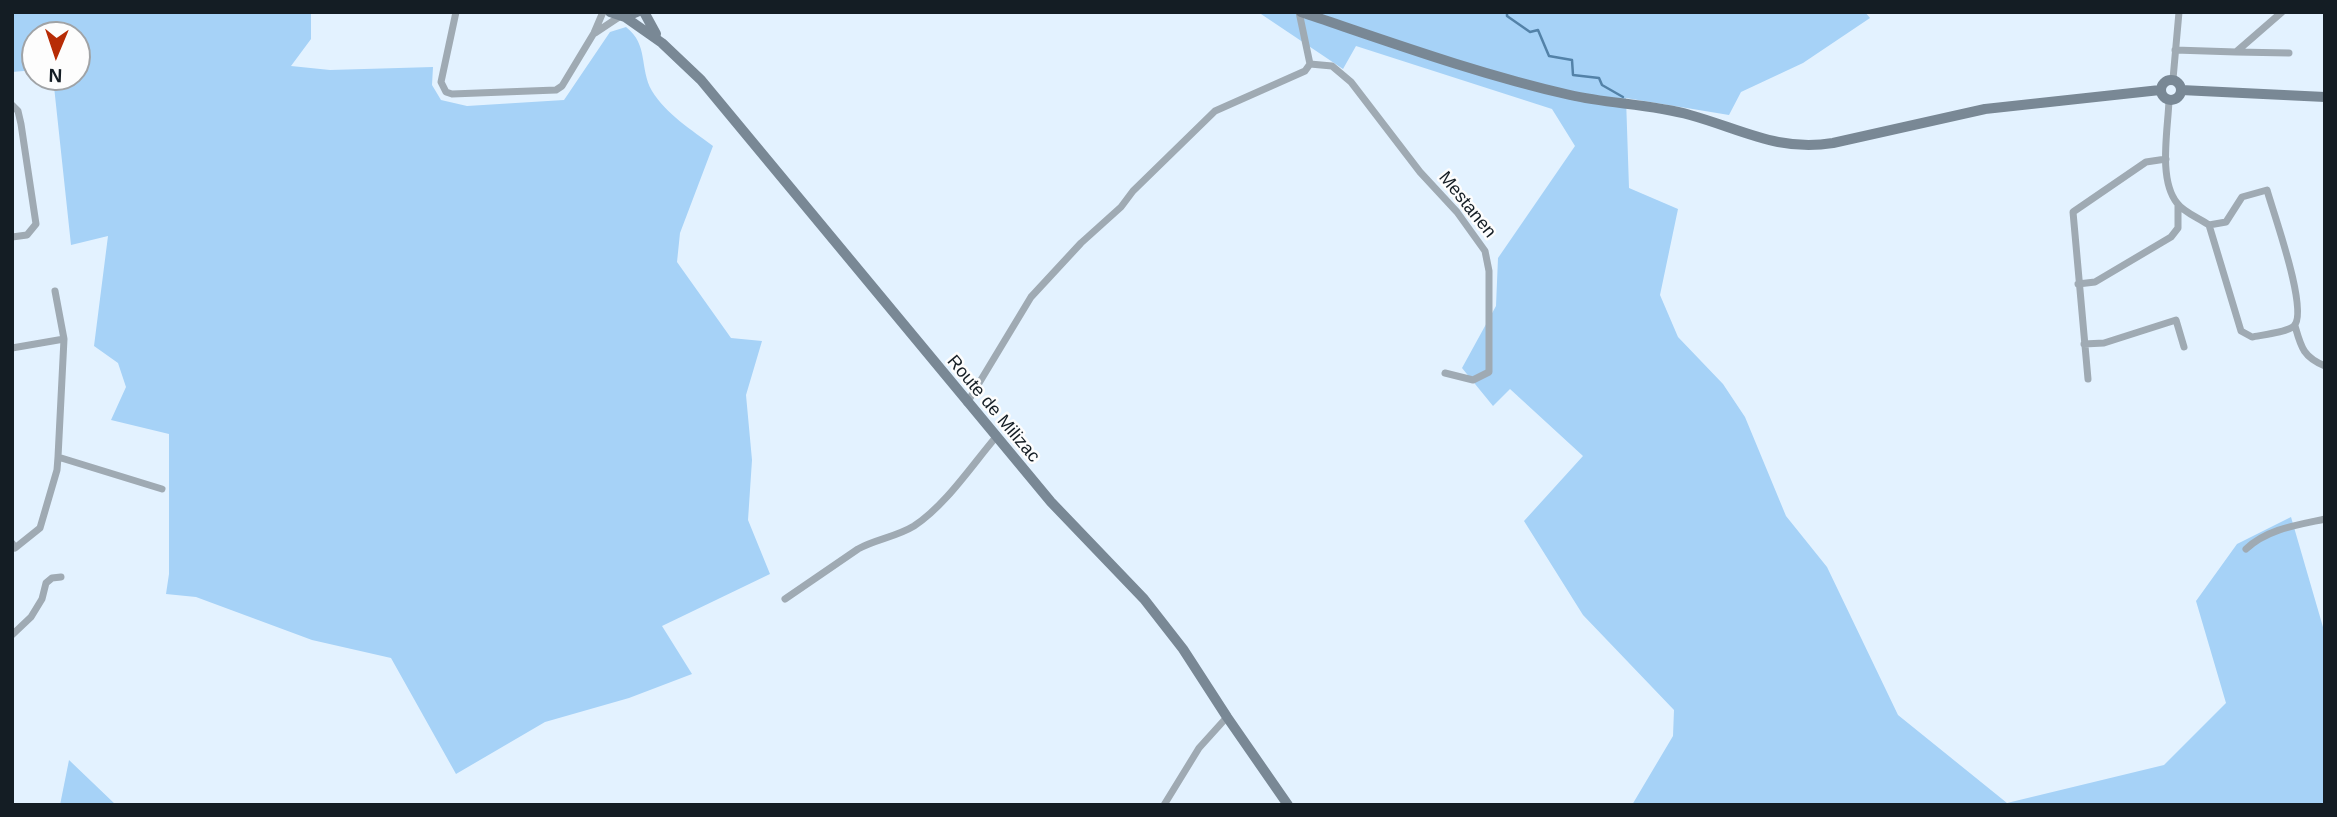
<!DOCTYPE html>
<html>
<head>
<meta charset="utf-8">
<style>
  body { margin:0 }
  #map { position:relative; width:2337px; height:817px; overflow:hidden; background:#e3f2ff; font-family:Helvetica,sans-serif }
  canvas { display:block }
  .frame { position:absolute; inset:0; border:14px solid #141d24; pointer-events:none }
  .north { position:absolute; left:21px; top:21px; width:70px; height:70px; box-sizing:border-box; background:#fdfdfd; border:2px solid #a0a3a6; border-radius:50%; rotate:182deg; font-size:19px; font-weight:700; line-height:28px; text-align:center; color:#141d24 }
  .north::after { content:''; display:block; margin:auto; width:24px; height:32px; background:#b72c06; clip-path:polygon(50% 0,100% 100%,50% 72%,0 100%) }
</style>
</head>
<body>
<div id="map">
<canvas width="2337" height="817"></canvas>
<div class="frame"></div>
<div class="north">N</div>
</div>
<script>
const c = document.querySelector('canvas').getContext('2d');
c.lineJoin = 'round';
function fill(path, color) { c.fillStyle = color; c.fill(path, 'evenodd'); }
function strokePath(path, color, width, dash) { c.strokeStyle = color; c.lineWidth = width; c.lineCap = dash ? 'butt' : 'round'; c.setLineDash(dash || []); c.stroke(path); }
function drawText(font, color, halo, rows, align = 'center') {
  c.font = font + ' Helvetica,sans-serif'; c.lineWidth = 5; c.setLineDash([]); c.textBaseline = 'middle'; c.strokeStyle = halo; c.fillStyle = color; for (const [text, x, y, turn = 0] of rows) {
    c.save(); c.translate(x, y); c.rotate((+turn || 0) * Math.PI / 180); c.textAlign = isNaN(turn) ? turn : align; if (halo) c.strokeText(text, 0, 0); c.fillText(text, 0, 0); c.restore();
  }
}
fill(new Path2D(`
  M12,12h299v27l-20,27 39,4 103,-3 -1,18 9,15 26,6 97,-6 46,-68 16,-5c23,18 13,41 26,64 14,23 40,39 61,55l-33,87 -3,29 54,76 31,3 -16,54 6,65 -4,60 22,54 -108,52 30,48 -63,24 -84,24 -89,52 -65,-116 -79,-18 -116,-43 -30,-3 3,-20v-140l-58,-14 15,-33 -8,-24 -24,-17 14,-110 -37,9 -18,-168h24v-42h-42v35l-23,2z
  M1258,12h607l5,6 -67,45 -62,29 -12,23 -103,-17 3,90 49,21 -18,86 18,42 45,47 22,33 41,99 41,51 71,148 109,88 157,-38 62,-62 -30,-102 41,-57 54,-27 34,117v171h-693l41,-69 1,-26 -91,-95 -59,-94 59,-65 -73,-67 -17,17 -31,-38 34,-62 2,-48 77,-112 -23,-37 -196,-63 -13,23z
  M69,760l47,45h-56z`), '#a6d2f7');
strokePath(new Path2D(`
  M1507,12v4l23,16 8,-2 11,26 23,4 1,15 26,3 3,7 21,12`), '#5382a8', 2.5);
strokePath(new Path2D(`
  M456,12l-15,70 5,10 6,2 104,-4 6,-4 32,-53 9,-21
  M1299,12l11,52
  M595,33l24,-16
  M2175,50l61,2 46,-40
  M2236,52l53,1
  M1310,64l22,2 19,16 69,90 37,40 28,39 4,20v101l-16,8 -28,-7
  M2173,79l6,-67
  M2169,100c-1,30 -11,79 8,103 6,9 22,15 32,22
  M12,105l6,6 3,13 15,100 -9,11 -15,2
  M2267,190c6,22 42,121 27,136 -6,6 -32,9 -42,11l-11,-6 -32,-106 17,-3 16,-25z
  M2078,284l17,-2 76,-45 7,-9v-22
  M2295,326c6,21 8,31 30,40
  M64,339l-6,118 104,32
  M2084,344l20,-1 72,-23 8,27
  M12,348l52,-9 -9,-48
  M2088,379l-15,-167 73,-50 20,-3
  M967,403l64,-106 50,-54 40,-36 12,-16 82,-80 90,-40 5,-7
  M12,543l3,5 25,-20 17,-58 1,-13
  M2246,549c21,-20 51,-24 79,-30
  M785,599l73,-50c18,-10 38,-12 56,-23 31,-20 58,-61 82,-89
  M12,635l19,-18 11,-18 4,-16 6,-5 9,-1
  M1164,805l35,-57 28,-31`), '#9faab3', 7);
strokePath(new Path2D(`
  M610,12l15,5 12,-5
  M644,12l12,22
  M1301,12c89,30 177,62 269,83 39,9 81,9 120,20 51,14 88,37 143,28l152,-34 175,-19
  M625,17l37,26 39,37 350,422 93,97 39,50 44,68 61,88
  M2161 90a10 10 0 1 1 20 0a10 10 0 1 1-20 0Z
  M2181,90l144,7`), '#798895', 10);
drawText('18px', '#141d24', '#fdfdfd', [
  ["Mestanen",1467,205,51],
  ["Route de Milizac",993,409,50]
]);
</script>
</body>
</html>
